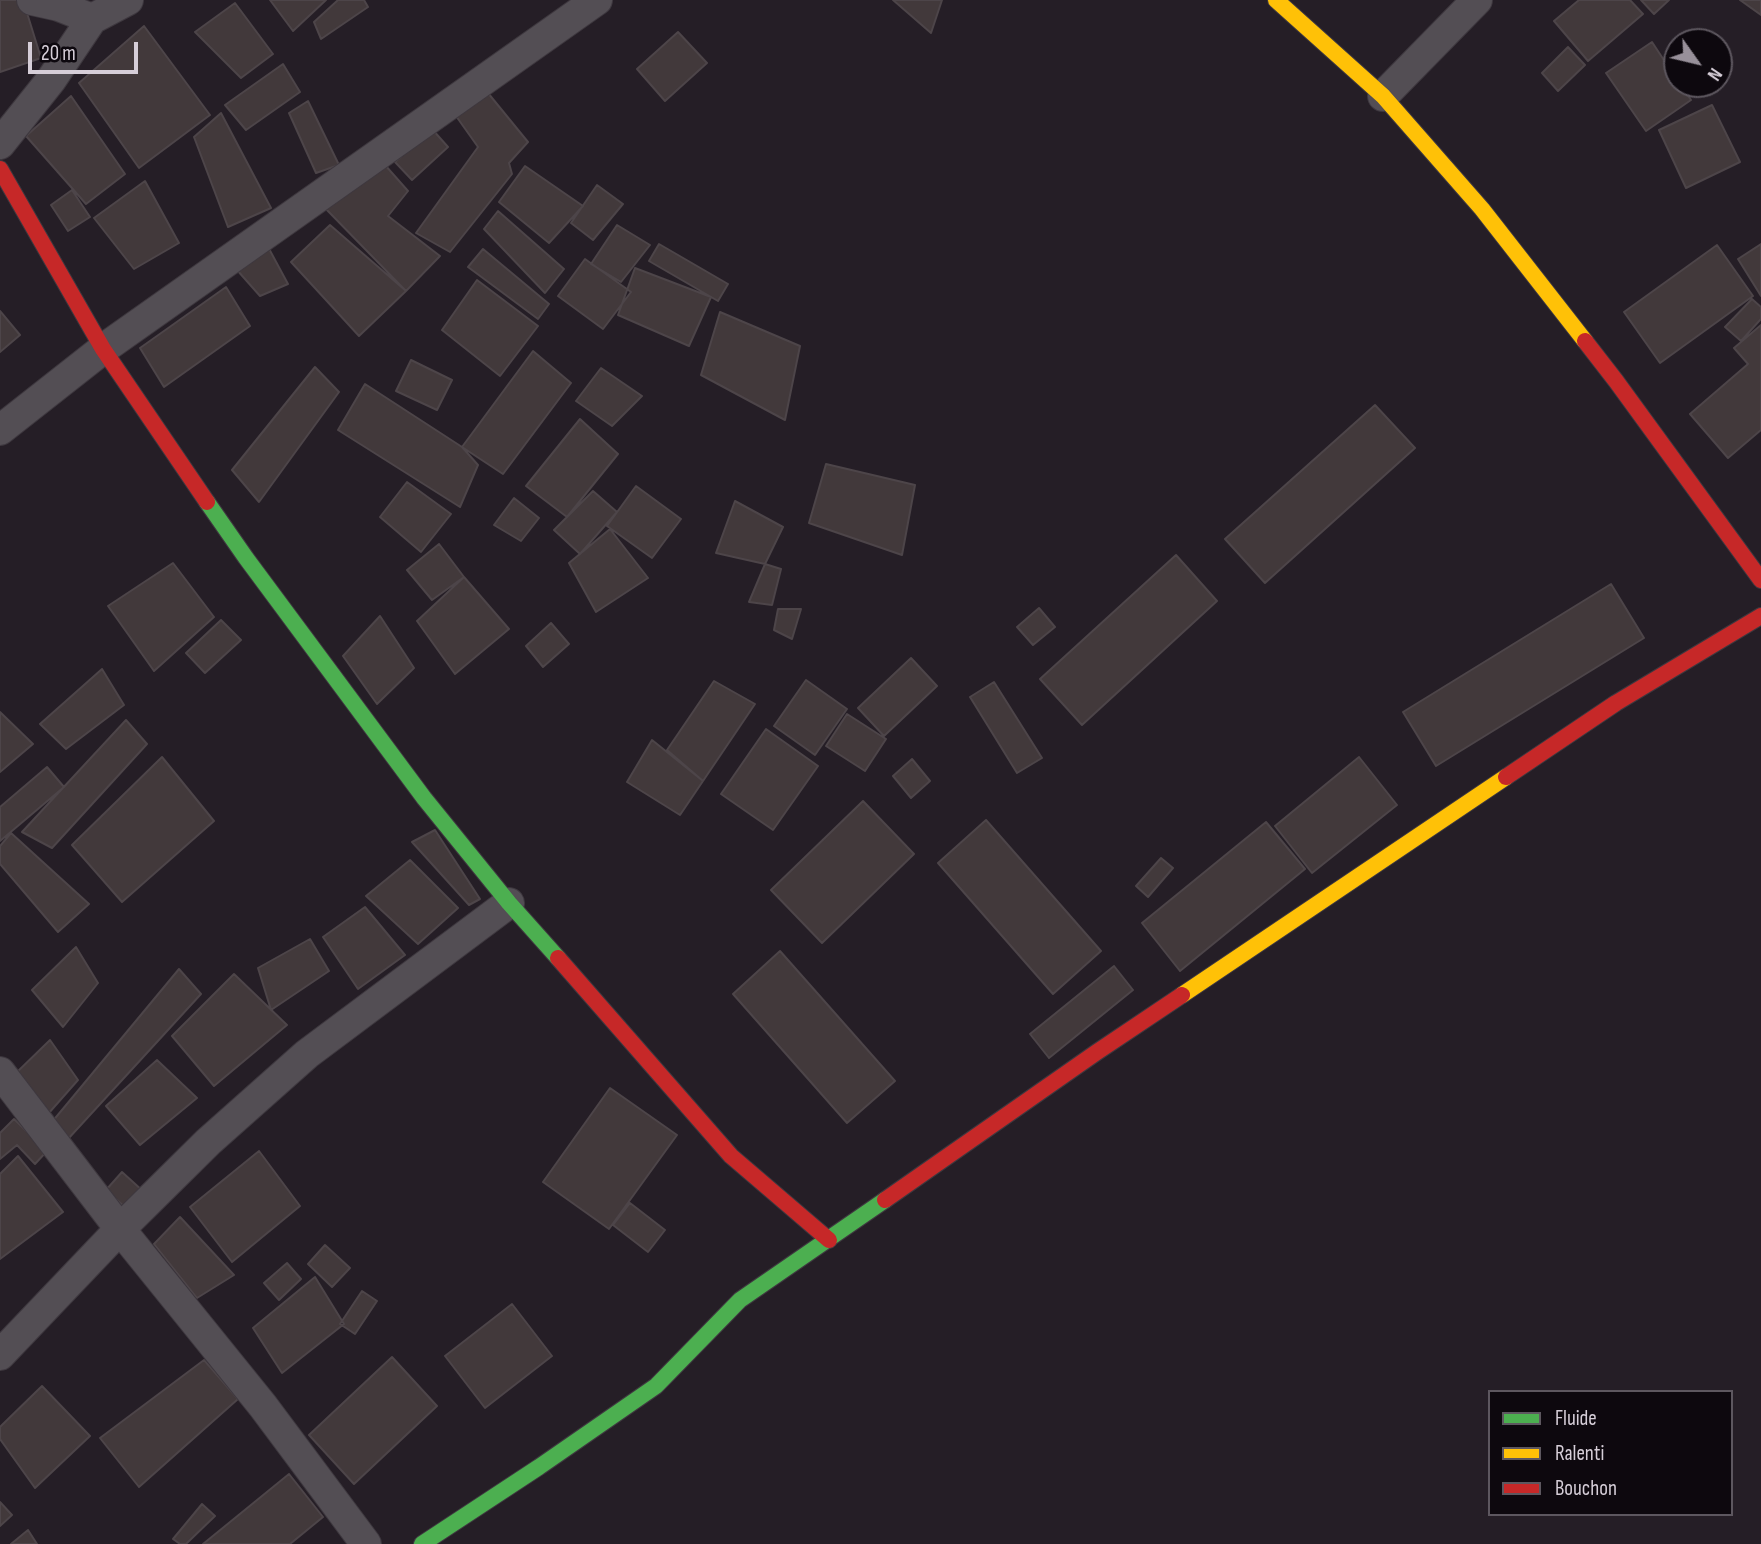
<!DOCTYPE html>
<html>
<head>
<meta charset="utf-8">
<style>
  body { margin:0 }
  #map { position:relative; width:1761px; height:1544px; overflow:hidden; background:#251e26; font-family:"Sofia Sans Condensed",sans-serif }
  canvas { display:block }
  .legend { position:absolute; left:1488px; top:1390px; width:245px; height:126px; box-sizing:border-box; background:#0d080e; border:2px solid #5d575f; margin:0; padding:9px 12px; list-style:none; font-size:21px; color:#d6ced8 }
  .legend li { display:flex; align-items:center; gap:14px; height:35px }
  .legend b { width:35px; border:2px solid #5d575f }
  .north { position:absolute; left:1663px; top:28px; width:70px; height:70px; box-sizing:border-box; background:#0d080e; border:2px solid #5d575f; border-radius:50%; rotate:124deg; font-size:19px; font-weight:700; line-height:28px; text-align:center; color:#d6ced8 }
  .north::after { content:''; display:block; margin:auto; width:24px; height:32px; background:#98909a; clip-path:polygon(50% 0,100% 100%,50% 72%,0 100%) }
  .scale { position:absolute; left:28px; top:42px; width:110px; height:32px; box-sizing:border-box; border:4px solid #d6ced8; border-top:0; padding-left:9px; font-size:21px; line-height:24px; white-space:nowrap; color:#d6ced8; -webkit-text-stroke:5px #0d080e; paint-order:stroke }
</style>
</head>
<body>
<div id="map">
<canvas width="1761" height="1544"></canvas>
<ul class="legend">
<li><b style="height:9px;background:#4caf50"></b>Fluide</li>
<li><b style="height:9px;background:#ffc107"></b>Ralenti</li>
<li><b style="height:9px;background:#c62828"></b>Bouchon</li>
</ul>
<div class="north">N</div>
<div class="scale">20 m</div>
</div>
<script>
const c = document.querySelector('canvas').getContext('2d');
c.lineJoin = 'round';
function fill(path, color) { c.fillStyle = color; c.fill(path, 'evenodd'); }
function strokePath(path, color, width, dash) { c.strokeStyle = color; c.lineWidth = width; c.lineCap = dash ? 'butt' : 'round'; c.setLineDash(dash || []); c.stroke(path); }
const building = new Path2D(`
  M0,0h23l18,58 -41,14z
  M270,0h56l-33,31z
  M338,0h26l4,7 -47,32 -7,-17z
  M893,0h49l-11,33z
  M1579,0h51l13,14 -55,47 -34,-40z
  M1641,0h28l-15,14z
  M1740,0h21v15z
  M235,3l38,51 -32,24 -46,-46z
  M144,26l66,89 -71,53 -60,-85z
  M678,32l29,31 -42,38 -28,-32z
  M1652,42l25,38v4h3l11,16 -45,31 -40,-58z
  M1568,47l17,18 -27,26 -16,-18z
  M283,64l17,28 -54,38 -21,-25z
  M488,93l40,49 -19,21 3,11 -62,78 -34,-19 62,-86 -22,-31z
  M71,96l54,78 -39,30 -60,-68z
  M308,101l31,64 -23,8 -27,-60z
  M1712,105l28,57 -54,26 -27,-58z
  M221,113l50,95 -43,19 -34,-90z
  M432,129l16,18 -36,33 -17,-18z
  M385,165l23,26 -20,25 52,40 -34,35 -82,-84z
  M525,166l58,40 -34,37 -50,-41z
  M145,181l34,62 -45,26 -40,-51z
  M597,185l26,19 -30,36 -22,-17z
  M72,190l18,27 -22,14 -17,-26z
  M498,211l66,58 -19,24 -61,-64z
  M330,225l76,66 -47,45 -68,-74z
  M617,225l33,20 -29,37 -30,-18z
  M659,244l69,40 -10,17 -69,-40z
  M1761,244v52l-23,-37z
  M267,245l21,39 -28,12 -23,-26z
  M1717,245l36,51 -93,67 -36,-51z
  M483,249l66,55 -11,15 -70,-52z
  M585,259l46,33 -28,37 -45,-33z
  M635,268l76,29 -22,49 -71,-31z
  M477,280l61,46 -38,50 -58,-46z
  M226,287l24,39 -86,61 -24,-39z
  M1752,299l9,8v12l-20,22 -16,-14z
  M0,311l20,24 -20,17z
  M720,312l80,34 -15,74 -84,-45z
  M1761,325v105l-33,28 -38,-44 58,-50 -14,-16z
  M533,351l38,32 -68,91 -41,-27z
  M411,360l41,20 -15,30 -41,-19z
  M315,367l24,25 -80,110 -27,-32z
  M601,368l41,28 -30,30 -36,-25z
  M365,384l97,63 16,18 -18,42 -122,-77z
  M1375,405l40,43 -150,135 -40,-44z
  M580,419l38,35 -51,63 -41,-31z
  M826,464l89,21 -13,70 -93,-32z
  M407,482l44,32 -30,38 -41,-35z
  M636,486l45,33 -29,39 -45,-32z
  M593,491l24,21 -37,42 -26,-24z
  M514,498l25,20 -18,23 -27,-16z
  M735,501l48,26 -18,37 -49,-11z
  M610,529l38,49 -52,34 -27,-49z
  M439,544l25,33 -32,23 -25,-30z
  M1176,555l41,46 -135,124 -42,-46z
  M173,563l41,54 -60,54 -46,-65z
  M765,564l16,5 -9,36 -23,-3z
  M464,577l45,52 -54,45 -38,-53z
  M1611,584l33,54 -208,128 -33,-54z
  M1039,608l16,19 -22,18 -16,-18z
  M778,609h23l-9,30 -18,-9z
  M380,616l34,52 -37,36 -34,-48z
  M221,620l20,20 -36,33 -19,-20z
  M551,623l18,21 -26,23 -17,-21z
  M911,658l26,28 -53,50 -26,-28z
  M102,669l22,36 -58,44 -26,-25z
  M806,680l41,29 -32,46 -41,-29z
  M714,681l41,23 -52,77 -36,-31z
  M994,682l48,76 -25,15 -47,-76z
  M0,712l33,32 -33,28z
  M847,714l39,25 -21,32 -39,-25z
  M126,720l21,24 -95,104 -30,-16z
  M766,729l52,37 -45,64 -52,-36z
  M652,740l51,41 -23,34 -53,-33z
  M162,757l52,64 -92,81 -50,-57z
  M1359,757l38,48 -85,68 -37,-47z
  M912,759l18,22 -19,17 -18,-22z
  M47,767l17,20 -64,54v-34z
  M863,801l51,53 -92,89 -51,-53z
  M986,820l115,131 -48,43 -115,-131z
  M1266,822l39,47 -125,102 -38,-48z
  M435,830l45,69 -11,6 -57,-63z
  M11,833l78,71 -31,28 -58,-68v-18z
  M1161,858l12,10 -25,29 -12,-11z
  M410,860l48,48 -40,36 -52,-48z
  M365,907l40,48 -47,34 -35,-52z
  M310,939l19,32 -58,39 -13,-42z
  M76,947l22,36 -35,44 -31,-37z
  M780,951l115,130 -48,42 -114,-129z
  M1114,966l19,24 -84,68 -19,-24z
  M179,969l22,25 -133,145 -16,-17z
  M234,974l53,51 -73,61 -42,-50z
  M50,1040l28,40 -30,34 -34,-39z
  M157,1060l40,38 -57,47 -34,-39z
  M610,1088l67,47 -68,94 -66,-47z
  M14,1119l33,32 -12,13 -18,-19 -17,14v-26z
  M259,1151l41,55 -68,56 -42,-55z
  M18,1156l45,56 -63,47v-85z
  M122,1172l22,20 -16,18 -22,-20z
  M630,1203l35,27 -17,22 -35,-27z
  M180,1217l54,58 -37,23 -43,-54z
  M325,1245l25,23 -18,19 -24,-23z
  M287,1263l14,16 -22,21 -15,-17z
  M315,1277l29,47 -62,49 -29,-45z
  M362,1291l15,10 -22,33 -15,-10z
  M512,1304l40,52 -67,52 -40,-52z
  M392,1357l45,49 -83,78 -45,-49z
  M204,1360l34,39 -99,88 -39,-49z
  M42,1386l48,50 -55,52 -35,-49v-12z
  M289,1474l34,43 -33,27h-87z
  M0,1502l12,13 -12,11z
  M202,1504l13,12 -29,28h-6l-7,-5z
  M28,1530l9,14h-26z`);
fill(building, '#42393b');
strokePath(building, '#4d4549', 2);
const street = new Path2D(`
  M32,0l27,6 33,13
  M1383,96l94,-96
  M0,144l51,-64 41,-61 36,-19
  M0,430l103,-81 494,-349
  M0,1072l120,157 143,177 103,138
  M0,1355l120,-126 88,-87 99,-88 202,-151`);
const fast = new Path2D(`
  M207,502l39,56 178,240 85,105 49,55
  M422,1544l117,-77 117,-81 84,-86 145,-100`);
const slow = new Path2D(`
  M1276,0l107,96 99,113 103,132
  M1182,995l324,-218`);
const jam = new Path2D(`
  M0,169l103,180 104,153
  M1585,341l31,40 145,199
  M1506,777l110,-74 145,-87
  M558,958l173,198 98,84
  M885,1200l212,-148 85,-57`);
strokePath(street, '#3e383f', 32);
strokePath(fast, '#3e383f', 18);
strokePath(slow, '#3e383f', 18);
strokePath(jam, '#3e383f', 18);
strokePath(street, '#534e54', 30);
strokePath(fast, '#4caf50', 16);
strokePath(slow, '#ffc107', 16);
strokePath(jam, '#c62828', 16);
</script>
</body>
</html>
